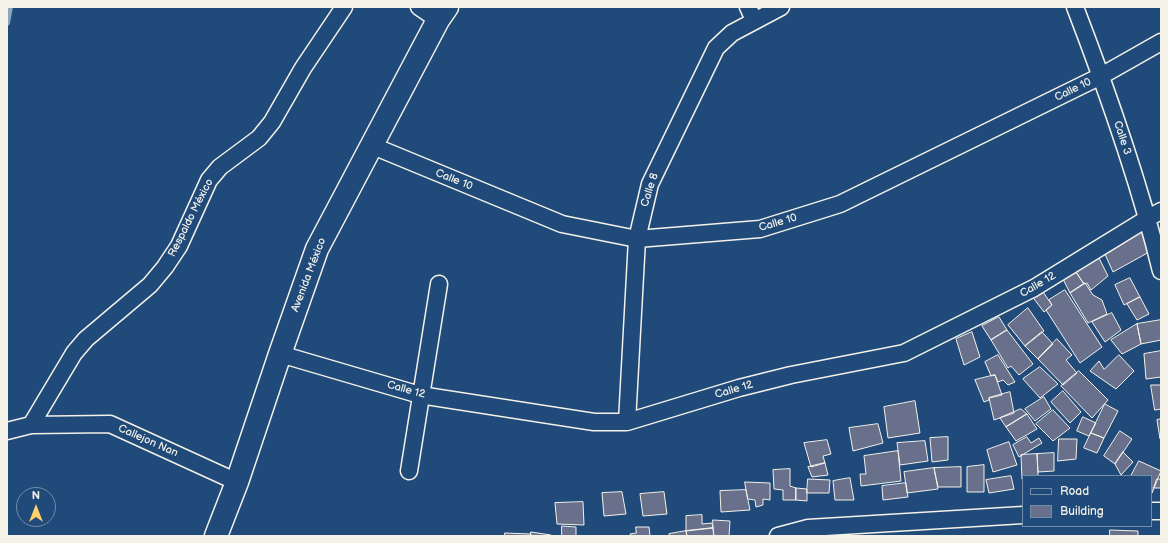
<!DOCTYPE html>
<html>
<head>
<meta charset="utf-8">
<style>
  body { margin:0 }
  #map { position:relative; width:1168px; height:543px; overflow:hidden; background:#1f4a7a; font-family:"Balsamiq Sans",sans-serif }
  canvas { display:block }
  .frame { position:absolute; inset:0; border:8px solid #f4f1e8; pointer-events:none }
  .legend { position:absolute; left:1022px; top:475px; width:130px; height:52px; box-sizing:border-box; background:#1f4a7a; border:1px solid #748da6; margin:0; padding:5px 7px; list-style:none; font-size:12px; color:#f4f1e8 }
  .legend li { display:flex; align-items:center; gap:8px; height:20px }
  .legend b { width:20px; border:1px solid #748da6 }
  .north { position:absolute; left:16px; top:487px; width:40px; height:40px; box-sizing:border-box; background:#1f4a7a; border:1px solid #748da6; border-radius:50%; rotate:0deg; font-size:11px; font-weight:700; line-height:16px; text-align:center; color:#f4f1e8 }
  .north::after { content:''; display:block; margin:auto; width:14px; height:18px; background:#ffd166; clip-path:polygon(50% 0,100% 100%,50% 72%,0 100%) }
</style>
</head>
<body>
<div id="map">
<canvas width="1168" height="543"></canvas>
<div class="frame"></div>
<ul class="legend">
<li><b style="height:5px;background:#1f4a7a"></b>Road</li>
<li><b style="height:11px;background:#68708b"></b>Building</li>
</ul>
<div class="north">N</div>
</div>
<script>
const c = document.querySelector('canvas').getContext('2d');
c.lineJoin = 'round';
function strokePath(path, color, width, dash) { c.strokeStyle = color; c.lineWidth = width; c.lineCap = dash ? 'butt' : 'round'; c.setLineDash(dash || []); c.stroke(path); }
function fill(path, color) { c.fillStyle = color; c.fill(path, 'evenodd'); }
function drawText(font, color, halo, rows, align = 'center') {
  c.font = font + ' "Balsamiq Sans",sans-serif'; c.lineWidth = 3; c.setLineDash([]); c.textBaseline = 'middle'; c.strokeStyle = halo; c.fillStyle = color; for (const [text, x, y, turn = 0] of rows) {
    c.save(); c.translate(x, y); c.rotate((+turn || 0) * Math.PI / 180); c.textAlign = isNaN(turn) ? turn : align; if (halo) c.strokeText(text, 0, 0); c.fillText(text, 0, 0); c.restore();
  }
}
strokePath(new Path2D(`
  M7,23l3,-16`), '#8aa7bd', 6);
const building = new Path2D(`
  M1142,232l9,19 -38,21 -9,-20z
  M1099,258l9,18 -17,14 -4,-7 -3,1 -10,-15z
  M1074,269l10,15 -14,9 -8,-16z
  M1130,278l10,19 -16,8 -9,-20z
  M1085,283l8,12 9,5 5,14 -19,9 -18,-30z
  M1041,289l11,16 -8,7 -13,-17z
  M1065,290l37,57 -22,16 -34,-53 6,-5 -3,-5z
  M1140,297l9,17 -12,6 -10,-16z
  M1028,308l16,23 -19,15 -17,-21z
  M1112,313l9,17 -16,12 -13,-20z
  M999,317l8,13 -16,10 -9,-14z
  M1161,320v20l-20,4 -4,-20z
  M1137,324l4,20 -19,10 -11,-14z
  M1007,330l26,34 -14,11 -8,-9 -3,2 -17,-28z
  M972,332l8,25 -16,8 -8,-26z
  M1042,332l11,12 -15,15 -13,-13z
  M1057,339l15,16 -6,5 11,13 -14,12 -25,-26z
  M1161,351v26l-15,2 -2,-25z
  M998,355l17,27 -7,3 -5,-5 -5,2 -3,-7 -4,1 -6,-14z
  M1119,355l15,16 -18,18 -26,-18 9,-10 5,8z
  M1040,367l18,17 -18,14 -17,-19z
  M1079,371l29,29 -16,18 -31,-32z
  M995,375l7,20 -13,3v2l-5,2 -9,-22z
  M1151,385h10v24l-6,1z
  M1063,391l18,21 -11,11 -19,-21z
  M1010,392l4,21 -20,7 -5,-22z
  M1044,397l7,12 -16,12 -10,-12z
  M915,401l5,32 -32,5 -4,-31z
  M1105,404l13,7 -14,27 -13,-5z
  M1021,409l6,5 -21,13 -6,-9z
  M1053,410l17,18 -17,13 -17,-17z
  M1027,414l10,15 -21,12 -10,-14z
  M1083,417l13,6 -7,13 -12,-5z
  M1161,419v20h-1l-3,-19z
  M878,424l5,19 -30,8 -4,-23z
  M1120,431l12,8 -17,25 -11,-8z
  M1091,433l13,5 -7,15 -13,-5z
  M948,437v23l-16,2 -2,-24z
  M1027,437l4,6 8,-5 3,5 -23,14 -6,-12z
  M1059,439h18l-1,20 -18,2z
  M827,440l4,14 -8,2 2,7 -14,4 -7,-24z
  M925,441l3,20 -28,4 -3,-22z
  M1009,442l8,23 -24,7 -6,-22z
  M898,451l3,30 -40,5 -1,-12h6l-2,-18z
  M1123,452l10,10 -12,13 -6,-11z
  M1054,453v18l-16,1 -1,-18z
  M1037,454l1,22h-15l-1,3 -1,-24z
  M1139,461l22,10 -9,22 -1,-17h-20z
  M825,463l3,12 -16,2 -4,-10z
  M984,465v27h-17v-25z
  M961,467v20h-23l-4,-19z
  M934,468l4,21 -31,4 -3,-21z
  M790,469v17l6,2v12h-13v-10l-9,-1 -1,-19z
  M1011,476l3,13 -25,4 -3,-13z
  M850,478l4,22h-19l-2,-19z
  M808,479l22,1 -1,13h-22z
  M1157,479h4v9h-7z
  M745,482l25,1v17l-7,-1v6l-7,2 -1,-7 -7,-1z
  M906,483l2,14 -25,3 -1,-14z
  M796,488l11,1v12l-11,-1z
  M746,490l4,20 -29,2 -1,-21z
  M622,492l4,22 -22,2 -2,-23z
  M664,492l3,22 -24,2 -3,-22z
  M583,502l1,23 -27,-1 -2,-21z
  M702,515v9l10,-1 1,5 -27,3v-15z
  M713,520l17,1 -1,15h-15z
  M562,526l14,1v9h-14z
  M636,527h13l1,9h-19l-1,-2 6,-1z
  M713,528l1,8h-27l-1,-5z
  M1110,530l28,1v5h-28z
  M686,531l1,5h-18v-2z
  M531,532l20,3v1h-20z
  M505,533l26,1v2h-26z`);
fill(building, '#68708b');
strokePath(building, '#f4f1e8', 1);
const street = new Path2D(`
  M419,7l19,13
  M748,7l6,13
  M1075,7c33,86 64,174 86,264
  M373,146l189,78 75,15 123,-10 80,-25 261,-128 60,-34
  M280,354l140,41 174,27h33l112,-34 52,-13 113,-22 130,-65 114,-70 13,-7
  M627,422l10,-183 13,-55 66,-136 16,-15 49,-26
  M31,425l43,-72 12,-14 64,-54 15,-18 14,-21 30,-66 11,-13 39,-29 13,-16 31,-54 41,-61
  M7,431l24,-6 79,-1 127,58
  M409,471l30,-187
  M1151,511h10
  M778,536l30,-8 215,-13`);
const secondary = new Path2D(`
  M216,536l21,-54 43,-128 37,-105 121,-229 9,-13`);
strokePath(street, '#f4f1e8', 19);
strokePath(secondary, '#f4f1e8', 25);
strokePath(street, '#1f4a7a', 16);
strokePath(secondary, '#1f4a7a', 22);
drawText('11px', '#f4f1e8', '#1f4a7a', [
  ["Calle 10",1073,90,-26],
  ["Calle 3",1122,138,72],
  ["Calle 10",454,180,22],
  ["Calle 8",650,190,-72],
  ["Respaldo México",191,218,-63],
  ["Calle 10",778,223,-16],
  ["Avenida México",309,275,-69],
  ["Calle 12",1038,285,-30],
  ["Calle 12",406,390,15],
  ["Calle 12",734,390,-16],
  ["Callejon Nan",148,441,24]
]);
</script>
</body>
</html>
